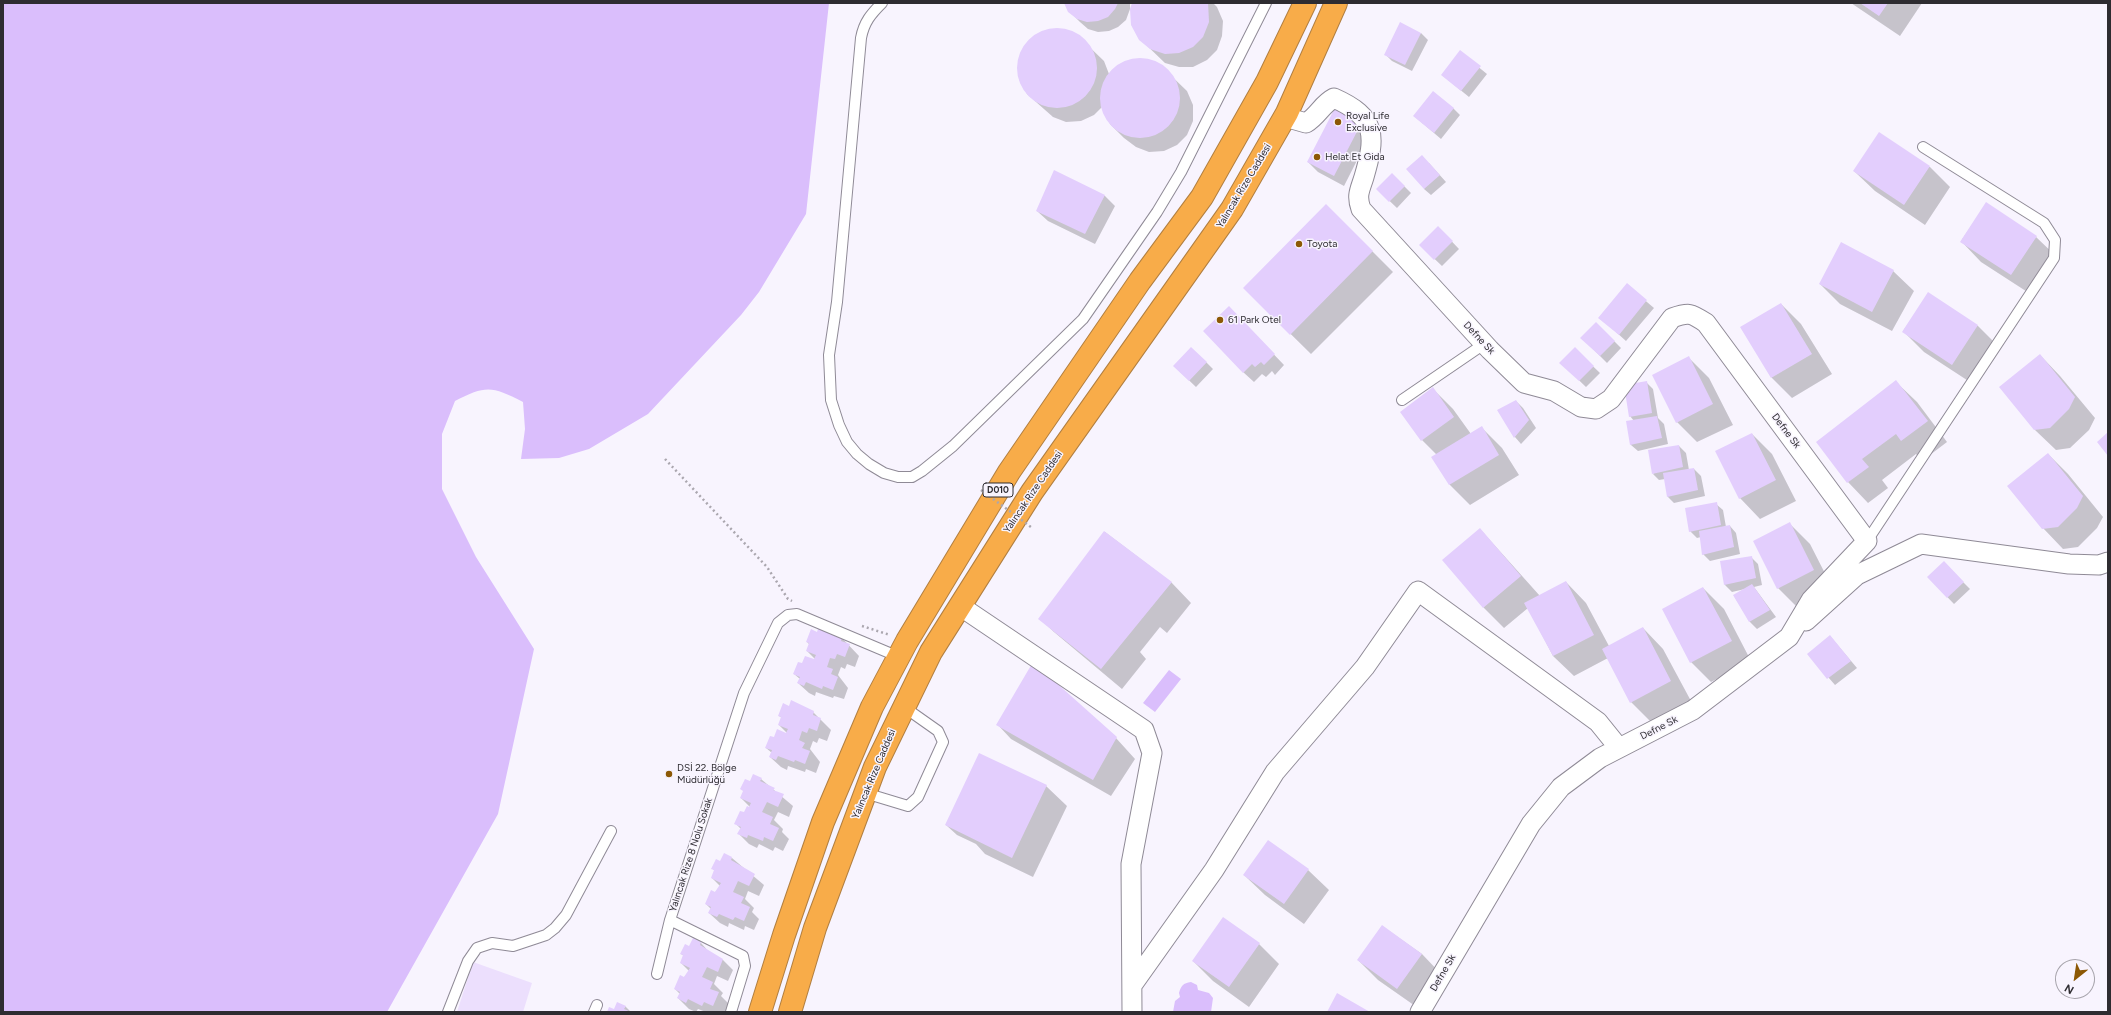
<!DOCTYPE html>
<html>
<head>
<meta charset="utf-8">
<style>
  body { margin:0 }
  #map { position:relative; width:2111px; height:1015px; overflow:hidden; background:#f8f4fe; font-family:Figtree,sans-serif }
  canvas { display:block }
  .frame { position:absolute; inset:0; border:4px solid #2e2c31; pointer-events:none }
  .north { position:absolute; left:2055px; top:959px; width:40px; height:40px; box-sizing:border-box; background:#f8f4fe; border:1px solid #a7a4ac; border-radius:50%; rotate:210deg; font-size:11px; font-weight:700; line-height:16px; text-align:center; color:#2e2c31 }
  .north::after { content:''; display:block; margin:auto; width:14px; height:18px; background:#8c5805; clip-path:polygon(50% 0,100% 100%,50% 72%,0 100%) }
</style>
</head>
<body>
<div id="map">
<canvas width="2111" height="1015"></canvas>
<div class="frame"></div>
<div class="north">N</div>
</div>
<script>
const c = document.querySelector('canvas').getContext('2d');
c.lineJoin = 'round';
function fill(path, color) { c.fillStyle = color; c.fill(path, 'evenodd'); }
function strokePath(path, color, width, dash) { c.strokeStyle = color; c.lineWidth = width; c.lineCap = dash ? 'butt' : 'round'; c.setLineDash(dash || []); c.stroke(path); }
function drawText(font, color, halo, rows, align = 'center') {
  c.font = font + ' Figtree,sans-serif'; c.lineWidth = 3; c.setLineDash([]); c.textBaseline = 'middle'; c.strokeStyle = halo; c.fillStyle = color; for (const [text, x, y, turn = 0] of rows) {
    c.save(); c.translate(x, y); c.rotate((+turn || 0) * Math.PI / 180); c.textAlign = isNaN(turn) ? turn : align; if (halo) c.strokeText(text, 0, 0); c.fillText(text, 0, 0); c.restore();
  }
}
fill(new Path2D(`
  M473,962l59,21 -9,29h-66z`), '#ecdffd');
fill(new Path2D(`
  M3,3h826l-23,211 -47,78 -18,23 -93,99 -59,35 -30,9 -38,1 4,-30 -2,-27c-31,-16 -37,-17 -68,-1l-13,33v55l34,68 58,92 -36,165 -111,198h-384z
  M1169,670l12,9 -26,33 -12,-9z
  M1191,982l6,3 1,5 11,3 4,5 -2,14h-38l2,-11 5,-4 -1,-4c2,-7 4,-10 12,-11z`), '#dabefc');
fill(new Path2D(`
  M1065,3h65v6l-4,11 -8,7 -9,4 -11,1 -10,-3 -8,-7 -11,-11z
  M1133,3h80l4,4 6,14 -1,15 -5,14 -10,10 -14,7h-14l-14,-4 -25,-24z
  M1851,3h71l-22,33z
  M1049,30h15l14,6 26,25 5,13 9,-8 14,-6h15l14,6 26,25 6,14v16l-6,14 -10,10 -13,6 -15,1 -13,-5 -12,-9 -14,-14 -8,-17 -8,8 -13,6 -15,1 -13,-5 -26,-23 -8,-15 -1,-16 6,-15 11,-12z
  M1421,33l7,7 -16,31 -20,-10 -7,-7z
  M1460,52l27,22 -18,23 -27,-22z
  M1336,107l36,24 -28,55 -26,-14 -10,-10z
  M1453,108l7,7 -19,24 -27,-23z
  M1429,163l17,19 -15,13 -7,-6z
  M1930,167l20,20 -25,38 -50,-34 -21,-20z
  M1055,172l50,24 10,10 -20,38 -47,-23 -11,-10z
  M1392,174l19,19 -14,15 -20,-19z
  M1986,204l50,33 21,20 -25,38 -51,-33 -20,-21z
  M1326,205l67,67 -82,82 -67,-66z
  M1438,227l21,22 -17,17 -22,-21z
  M1893,271l21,20 -22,40 -52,-27 -20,-20z
  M1627,285l27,23 -28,33 -19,-17z
  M1929,294l49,32 20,20 -25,38 -49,-32 -21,-21z
  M1781,304l20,20 31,50 -40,24 -20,-20 -30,-51z
  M1239,318l45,47 -9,10 -3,-4 -6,6 -4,-3 -8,8 -11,-10z
  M1596,323l25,25 -14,15 -25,-25z
  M1575,349l25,24 -14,14 -25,-24z
  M2040,355l20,21 35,42 -6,12 -19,18 -14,2 -21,-20z
  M1689,358l20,20 24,47 -36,17 -20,-20z
  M1206,362l7,7 -17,18 -22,-21z
  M1646,382l7,7 5,29 6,6 4,20 -30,7 -7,-6 3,-24 -4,-5z
  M1896,382l21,20 30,40 -25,19 -6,-7 -34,26 6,8 -20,15 -20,-21 -31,-40z
  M1433,389l20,20 18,25 11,-6 20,20 17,27 -49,30 -20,-20 -17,-27 4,-3 -15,-15z
  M1516,401l7,7 13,20 -15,16 -6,-7z
  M1752,434l20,20 24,47 -36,18 -20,-21z
  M1679,446l7,7 3,17 5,-1 7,7 4,20 -31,7 -6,-6 -3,-18 -6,1 -6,-6z
  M2048,454l20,20 35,43 -6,11 -19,19 -15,2 -20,-21z
  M1716,504l7,6 3,17 4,-1 6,7 4,21 -30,7 -7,-7 -2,-17 -4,1 -7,-7z
  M1790,524l20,20 24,47 -36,17 -20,-20z
  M1480,529l60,67 26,-14 20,21 23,43 34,-18 20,21 28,52 -40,21 -20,-20 -23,-44 -34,18 -21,-20 -25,-48 -24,20 -20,-20 -41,-48z
  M1105,532l66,50 20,21 -24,30 -7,-6 -20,25 6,7 -24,30 -68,-57 -14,-13z
  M1751,557l7,7 4,21 -8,2 22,30 -19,12 -7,-7 -16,-26 11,-7 -13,3 -7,-7 -3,-23z
  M1944,563l26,26 -16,15 -26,-27z
  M1703,588l21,21 27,52 -40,21 -20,-20z
  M1830,636l27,32 -22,17 -27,-31z
  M842,638l17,18 -4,11 -8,-3 -2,5 -4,-2 -3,8 10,13 -4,11 -10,-3 -1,2 -17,-6 -1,4 -6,-3 -11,-10 2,-4 -6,-5 9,-9 14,-4 -10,-10 3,-6 -3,-3z
  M789,707l24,5 18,18 -4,11 -8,-3 -2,5 -4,-2 -3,8 10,13 -4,11 -10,-4 -1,3 -17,-6 -1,4 -6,-3 -11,-10 2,-4 -6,-5 9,-10 14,-3 -10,-10 3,-7 -3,-2z
  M998,725l118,13 19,21 -24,37 -100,-57z
  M761,779l32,27 -4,11 -11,-5 -4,8 9,9 -1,3 7,7 -6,12 -8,-4 -2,4 -14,-7 -2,4 -8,-4 -10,-10 2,-5 -5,-5 9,-10 8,-4 -12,-12 9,-15z
  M1046,786l21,20 -34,71 -48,-23 -9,-10 -19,-9 -11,-10z
  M732,858l32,27 -5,11 -11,-5 -3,8 9,9 -2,4 7,7 -5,11 -9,-4 -1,4 -15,-7 -1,4 -8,-4 -11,-10 2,-4 -5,-5 14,-18 -8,-8 3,-7 -3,-3 9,-6z
  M1308,870l21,20 -25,34 -39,-29 -21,-20z
  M1382,926l40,28 20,21 -24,33 -40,-28 -20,-20z
  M693,940l8,3 9,10 13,7 10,10 -5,11 -11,-5 -3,8 9,9 -2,3 8,8 -4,8h-19l-8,-3 -2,3 -7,-3 -11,-11 2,-4 -5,-5 14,-18 -8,-8 3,-7 -3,-2 9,-7z
  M1259,944l20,20 -30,43 -36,-26 -20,-20z
  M625,1006l6,6h-23l6,-2z`), '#0003');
fill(new Path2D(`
  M1064,3h54l-3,6 -7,8 -10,4 -11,1 -10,-3 -9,-7z
  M1132,3h76l1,19 -6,15 -10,10 -14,6 -14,1 -15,-5 -11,-9 -8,-15 -1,-16z
  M1860,3h28l-9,13z
  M1400,22l21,11 -16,32 -21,-10z
  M1017 68a40 40 0 1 1 80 0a40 40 0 1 1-80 0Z
  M1460,50l21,16 -20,25 -20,-16z
  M1100 98a40 40 0 1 1 80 0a40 40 0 1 1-80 0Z
  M1433,91l21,17 -20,25 -21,-17z
  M1336,106l27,14 -29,56 -27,-14z
  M1879,132l51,34 -26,39 -51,-34z
  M1422,155l18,20 -16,14 -18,-20z
  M1054,170l51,25 -20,39 -49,-23z
  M1392,173l13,13 -16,16 -13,-13z
  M1986,202l51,34 -26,39 -51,-33z
  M1326,204l47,47 -83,84 -47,-47z
  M1438,226l15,15 -19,19 -15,-15z
  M1841,242l53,28 -22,42 -53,-28z
  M1627,283l20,17 -28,35 -21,-17z
  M1928,292l50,33 -26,40 -50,-33z
  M1781,303l31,51 -41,24 -31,-51z
  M1229,306l46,48 -11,11 -3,-3 -6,5 -3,-3 -9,9 -40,-42z
  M1596,322l19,19 -15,15 -20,-18z
  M1191,347l16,15 -18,19 -16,-15z
  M1575,347l19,19 -15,15 -20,-18z
  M2040,354l35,43 -6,12 -19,19 -16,2 -35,-43z
  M1689,356l24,48 -37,19 -24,-48z
  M1896,380l32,41 -27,20 -5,-7 -34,25 7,8 -22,16 -31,-41z
  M1647,381l5,32 -23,4 -5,-32z
  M1433,387l21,30 -33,24 -21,-29z
  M1516,400l13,20 -15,18 -17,-28z
  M1657,416l5,22 -32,7 -4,-24z
  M1482,426l17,29 -50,30 -18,-28z
  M2108,432v24l-11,-14z
  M1752,433l24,47 -37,19 -24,-48z
  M1679,445l4,22 -31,7 -4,-24z
  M2048,453l35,43 -6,12 -19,19 -16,2 -35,-43z
  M1694,468l4,22 -31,7 -4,-24z
  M1717,502l4,23 -32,7 -4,-24z
  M1790,522l24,48 -37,19 -24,-48z
  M1730,525l4,22 -32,8 -3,-24z
  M1480,528l41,48 -38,32 -41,-48z
  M1104,531l68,51 -71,87 -63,-50z
  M1752,556l4,22 -32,7 -4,-24z
  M1944,561l20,21 -17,16 -20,-21z
  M1566,581l28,54 -41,21 -29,-53z
  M1752,584l18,26 -21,12 -16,-27z
  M1703,587l29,54 -42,22 -28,-54z
  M819,626l23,11 -1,4 9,3 -5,13 -8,-3 -2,5 -5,-1 -3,9 6,2 -2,5 7,3 -5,13 -10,-4 -1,3 -16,-7 -2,4 -7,-3 3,-6 -7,-3 5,-12 4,1 3,-7 9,3 2,-4 -10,-4 3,-8 -3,-1 5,-13 6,3z
  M1643,627l28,54 -41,22 -28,-54z
  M1830,635l21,26 -24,18 -20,-25z
  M1033,662l84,75 -24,43 -97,-55z
  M791,700l23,11 -1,4 8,3 -4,13 -8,-3 -2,5 -5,-2 -3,9 6,3 -3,5 8,3 -5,13 -10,-4 -1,2 -16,-6 -2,4 -7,-3 3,-7 -7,-2 5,-12 4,1 3,-8 9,4 2,-4 -10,-4 3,-8 -3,-1 5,-13 6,3z
  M979,753l68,32 -35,73 -67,-33z
  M753,774l9,4 -2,3 15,7 -2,2 11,4 -6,13 -11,-5 -5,10 11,5 -3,7 9,4 -6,13 -9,-4 -1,4 -15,-6 -1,3 -10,-4 4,-7 -7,-3 6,-13 4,1 3,-6 2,1 2,-4 -11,-5 3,-7 -3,-2 5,-10 5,2z
  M1268,840l41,29 -25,35 -41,-29z
  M724,853l8,4 -1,3 24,14 -6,12 -11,-5 -5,11 11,5 -3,6 9,4 -6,14 -9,-4 -2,3 -14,-6 -2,3 -9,-4 3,-6 -6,-3 6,-14 4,2 6,-9 -10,-5 3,-8 -3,-1 5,-10 4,2z
  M1223,917l37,26 -31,44 -37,-26z
  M1382,925l40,29 -25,35 -40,-29z
  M693,938l8,4 -1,3 23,14 -5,13 -11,-5 -5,10 11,5 -3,7 9,3 -6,14 -9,-4 -2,4 -14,-7 -2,4 -9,-5 3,-6 -6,-3 6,-14 4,2 6,-9 -10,-5 3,-8 -3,-1 5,-10 4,2z
  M1337,993l33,19h-43z
  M617,1002l9,4 -2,3 7,3h-24l2,-5 5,2z`), '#e3cefd');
const lane = new Path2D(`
  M882,3c-11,11 -18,19 -21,35l-24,264 -8,53 2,45 8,25 8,17 10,12 12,10 15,9 14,4h14l10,-6 31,-25 130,-127 74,-107 24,-40 85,-169
  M1402,400l82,-56
  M1867,541l187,-283 1,-18 -11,-17 -121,-76
  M865,793l43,13 10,-9 25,-55 -5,-11 -34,-24
  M670,920l73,36 2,10 -14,46
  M657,974l13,-54 74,-227 34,-70 10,-8 9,-1 102,43
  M448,1012l20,-51 9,-13 15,-5 21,3 33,-11 9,-7 11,-13 45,-84
  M594,1012l3,-7`);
const street = new Path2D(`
  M1285,117l21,6c12,-7 16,-19 28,-25 43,19 42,38 30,79 -4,13 -8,18 -3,32l129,141 34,33 30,8 27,16 15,2 15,-10 61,-81c17,-6 19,-5 34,5l161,218 -56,59 -22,37 -96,73 -93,48 -39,29 -30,37 -111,188
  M960,606l184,124 8,23 -21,111 1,148
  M1806,621l51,-46 64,-31 148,20 30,1 9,-3
  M1133,984l81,-114 61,-98 90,-105 53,-76 180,131 21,26`);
const highway = new Path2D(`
  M760,1012l24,-77 39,-113 49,-115 35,-66 102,-169 131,-191 62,-84 65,-115 38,-79
  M790,1012l25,-84 60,-161 56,-115 101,-160 200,-283 55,-96 49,-110`);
strokePath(lane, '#8f8a96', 12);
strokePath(street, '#8f8a96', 21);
strokePath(highway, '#b17f41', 24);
strokePath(new Path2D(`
  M665,459l102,108 21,32 4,2
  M862,626l28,9`), '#aba7af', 2.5, [2, 3]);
strokePath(lane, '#fff', 10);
strokePath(street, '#fff', 19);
strokePath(highway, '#f8ac49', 22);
strokePath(new Path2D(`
  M981,490l50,37`), '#aba7af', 2.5, [2, 3]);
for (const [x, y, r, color] of [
  [1338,122,4,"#8c5805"],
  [1317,157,4,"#8c5805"],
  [1299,244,4,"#8c5805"],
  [1220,320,4,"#8c5805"],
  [669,774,4,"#8c5805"]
]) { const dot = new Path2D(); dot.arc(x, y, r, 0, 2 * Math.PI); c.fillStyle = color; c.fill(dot); strokePath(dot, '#f8f4fe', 1.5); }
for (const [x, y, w] of [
  [998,490,30]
]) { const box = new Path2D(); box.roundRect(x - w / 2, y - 7, w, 14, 3); c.fillStyle = '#f8f4fe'; c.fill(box); strokePath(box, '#2e2c31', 1); }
drawText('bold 9px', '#2e2c31', null, [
  ["D010",998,490]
]);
drawText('10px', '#2e2c31', '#f8f4fe', [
  ["Royal Life",1346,116],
  ["Exclusive",1346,128],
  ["Helat Et Gida",1325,157],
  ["Toyota",1307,244],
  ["61 Park Otel",1228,320],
  ["DSİ 22. Bölge",677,768],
  ["Müdürlüğü",677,780]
], 'left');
drawText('10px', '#2e2c31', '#f8f4fe', [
  ["Yalıncak Rize Caddesi",1244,186,-59],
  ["Defne Sk",1479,338,47],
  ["Defne Sk",1786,431,53],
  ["Yalıncak Rize Caddesi",1033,492,-56],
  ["Defne Sk",1659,728,-27],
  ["Yalıncak Rize Caddesi",874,774,-67],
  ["Yalıncak Rize 8 Nolu Sokak",691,855,-72],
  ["Defne Sk",1443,973,-60]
]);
</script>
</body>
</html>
